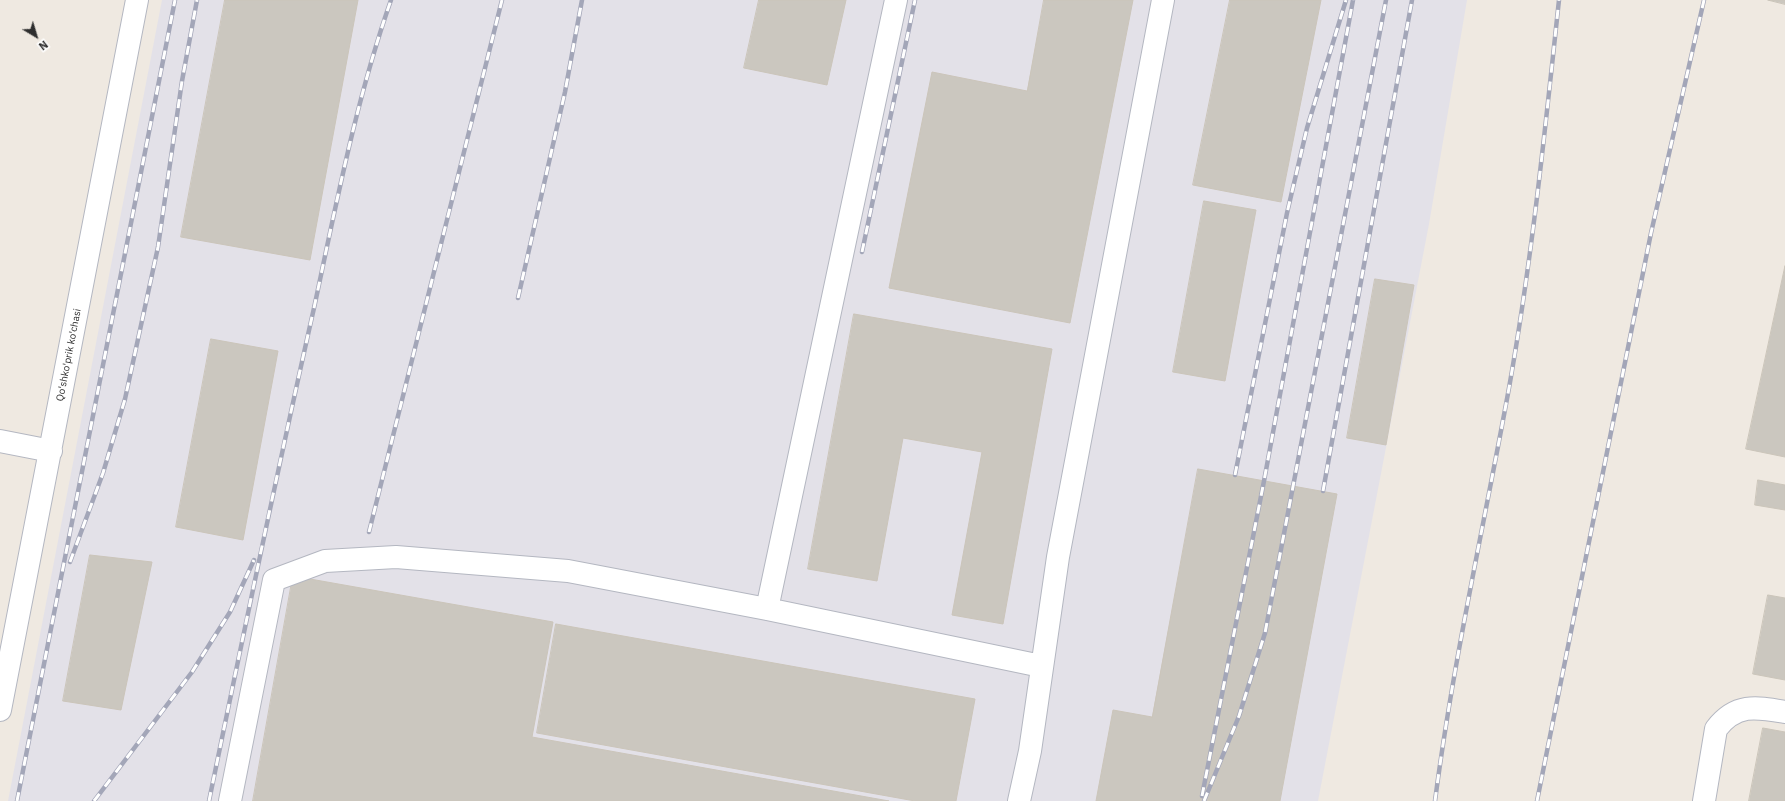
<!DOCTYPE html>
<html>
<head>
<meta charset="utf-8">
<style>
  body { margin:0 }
  #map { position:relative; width:1785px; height:801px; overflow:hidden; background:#efe9e1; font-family:"IBM Plex Sans",sans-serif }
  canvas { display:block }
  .north { position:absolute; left:16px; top:16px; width:40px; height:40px; -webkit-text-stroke:3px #fff; paint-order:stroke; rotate:142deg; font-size:11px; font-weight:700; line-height:16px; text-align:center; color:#2e2e2e }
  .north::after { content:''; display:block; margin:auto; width:14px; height:18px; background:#2e2e2e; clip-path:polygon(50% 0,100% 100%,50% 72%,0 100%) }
</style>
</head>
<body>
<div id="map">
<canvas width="1785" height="801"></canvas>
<div class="north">N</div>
</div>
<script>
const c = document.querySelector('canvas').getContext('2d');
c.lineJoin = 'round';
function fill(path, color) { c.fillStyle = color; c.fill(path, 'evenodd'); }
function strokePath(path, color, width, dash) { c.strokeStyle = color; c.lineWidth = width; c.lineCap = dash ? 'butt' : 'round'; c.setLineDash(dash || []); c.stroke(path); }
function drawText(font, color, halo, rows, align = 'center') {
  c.font = font + ' "IBM Plex Sans",sans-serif'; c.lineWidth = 3; c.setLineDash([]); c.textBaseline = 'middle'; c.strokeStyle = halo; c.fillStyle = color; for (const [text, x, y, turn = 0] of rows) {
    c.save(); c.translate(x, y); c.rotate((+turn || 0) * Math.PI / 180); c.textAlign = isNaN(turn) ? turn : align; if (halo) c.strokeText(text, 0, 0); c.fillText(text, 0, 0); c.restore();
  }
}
fill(new Path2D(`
  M162,0h1305l-38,224 -111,577h-1310z`), '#e3e1e8');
const building = new Path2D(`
  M225,0h133l-48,260 -129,-23z
  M759,0h87l-19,85 -83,-17z
  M1044,0h89l-63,323 -181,-35 43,-216 95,19z
  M1230,0h91l-40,202 -88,-17z
  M1768,0h17v4z
  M1204,201l52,9 -31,171 -52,-9z
  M1785,266v191l-39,-8z
  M1375,279l39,6 -28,160 -39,-7z
  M854,314l198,35 -49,275 -51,-9 30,-163 -79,-14 -26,143 -69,-12z
  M211,339l67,12 -35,189 -67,-13z
  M1198,469l139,25 -57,307h-184l17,-91 39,7z
  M1758,480l27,5v25l-30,-5z
  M90,555l62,7 -31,148 -58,-9z
  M293,576l260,46 -21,115 357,64h-636z
  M1768,595l17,3v82l-32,-6z
  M556,624l419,75 -19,102h-41l-378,-68z
  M1763,728l22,4v69h-36z`);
fill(building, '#cbc7bf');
strokePath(building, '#cbc5ba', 1);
const minor = new Path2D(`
  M0,441l51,10
  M767,609l129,-609
  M0,710l137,-710
  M230,801l44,-221 51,-19 71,-4 172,14 199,38 274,57
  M1019,801l11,-50 28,-194 105,-557
  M1704,801l12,-72c20,-26 40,-22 69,-17`);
strokePath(minor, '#b4b7c1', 24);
strokePath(minor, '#fff', 22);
const rail = new Path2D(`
  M862,252l53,-252
  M518,298l47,-206 17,-92
  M1235,475l52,-262 20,-85 39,-128
  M1323,491l89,-491
  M369,532l133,-532
  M70,562l33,-89 22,-74 33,-152 24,-166 15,-81
  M1202,796l62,-315 89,-481
  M17,801l158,-801
  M94,801l98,-129 38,-60 24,-52
  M209,801c34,-165 68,-329 105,-493 22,-103 42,-208 77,-308
  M1204,801l35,-85 26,-83 121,-633
  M1435,801c18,-139 49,-276 74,-413 23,-129 36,-258 50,-388
  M1537,801l114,-568 53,-233`);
strokePath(rail, '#a3a6b8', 4.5);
strokePath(rail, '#fff', 3, [9]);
drawText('10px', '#2e2e2e', '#fff', [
  ["Qo'shko'prik ko'chasi",69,355,-79]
]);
</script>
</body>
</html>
